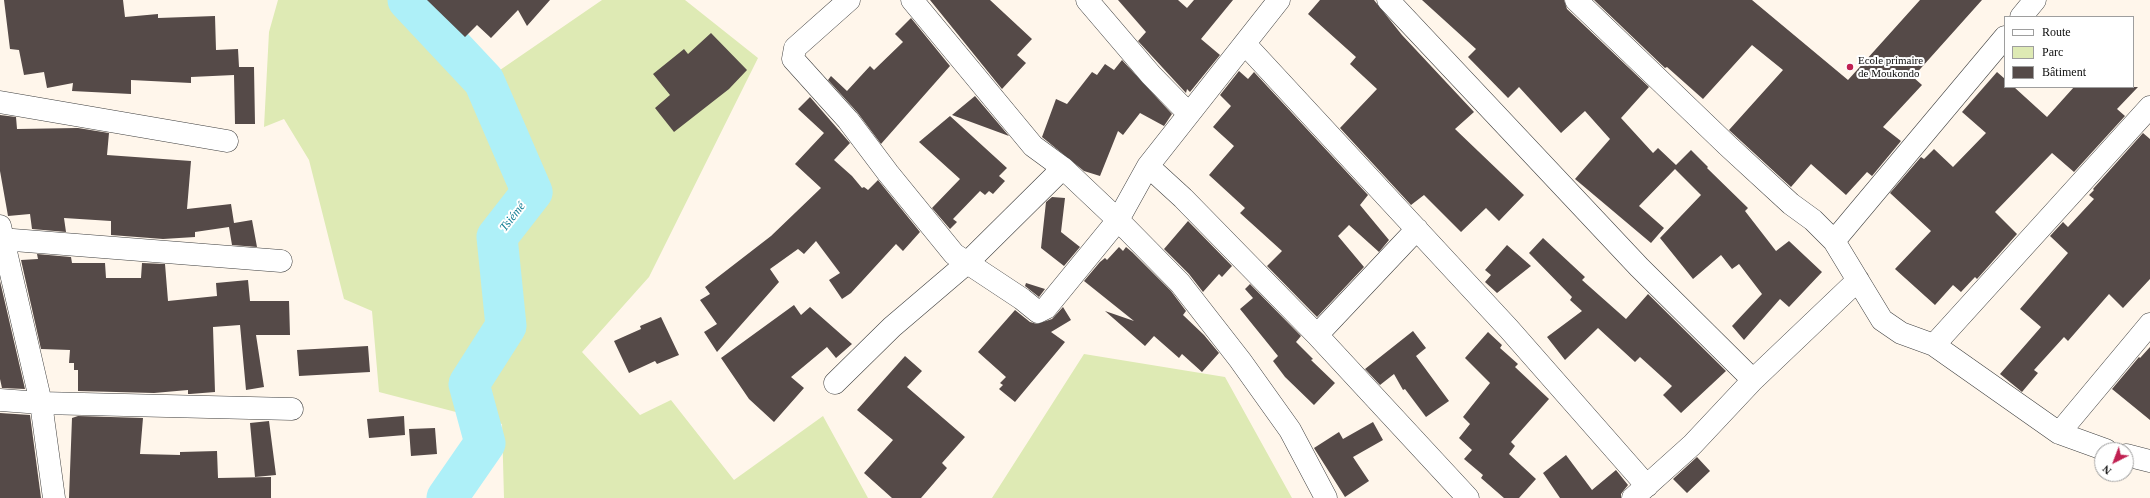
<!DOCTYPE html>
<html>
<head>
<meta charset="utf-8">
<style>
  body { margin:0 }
  #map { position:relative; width:2150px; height:498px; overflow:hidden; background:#fff6eb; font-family:"Times New Roman",serif }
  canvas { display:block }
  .legend { position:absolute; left:2004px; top:16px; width:130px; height:72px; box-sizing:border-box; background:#fff; border:1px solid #9e9e9e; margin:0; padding:5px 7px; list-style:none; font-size:12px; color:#0c0c0c }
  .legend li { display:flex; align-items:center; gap:8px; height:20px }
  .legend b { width:20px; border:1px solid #9e9e9e }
  .north { position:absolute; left:2094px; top:442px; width:40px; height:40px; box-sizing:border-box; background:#fff; border:1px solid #9e9e9e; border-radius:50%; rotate:222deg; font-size:11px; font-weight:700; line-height:16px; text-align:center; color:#0c0c0c }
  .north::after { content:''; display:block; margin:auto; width:14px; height:18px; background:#c02051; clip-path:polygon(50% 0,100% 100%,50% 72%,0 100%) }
</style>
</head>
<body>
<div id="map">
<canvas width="2150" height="498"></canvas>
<ul class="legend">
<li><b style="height:5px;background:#fff"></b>Route</li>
<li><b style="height:11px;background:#deeab4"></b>Parc</li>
<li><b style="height:11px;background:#554a48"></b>Bâtiment</li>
</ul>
<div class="north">N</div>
</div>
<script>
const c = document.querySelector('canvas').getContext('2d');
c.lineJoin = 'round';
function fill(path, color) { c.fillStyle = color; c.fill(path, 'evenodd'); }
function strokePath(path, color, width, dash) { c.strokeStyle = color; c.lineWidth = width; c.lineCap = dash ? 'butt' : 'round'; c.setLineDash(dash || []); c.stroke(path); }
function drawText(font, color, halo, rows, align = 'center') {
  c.font = font + ' "Times New Roman",serif'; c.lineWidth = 4; c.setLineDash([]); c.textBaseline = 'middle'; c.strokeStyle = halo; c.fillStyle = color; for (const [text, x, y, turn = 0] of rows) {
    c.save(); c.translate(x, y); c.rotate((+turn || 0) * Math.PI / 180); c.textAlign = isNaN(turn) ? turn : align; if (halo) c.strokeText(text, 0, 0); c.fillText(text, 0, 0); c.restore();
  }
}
fill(new Path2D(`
  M278,0h130l76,81 118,-81h83l73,58 -109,219 -67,75 58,63 31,-15 63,80 89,-64 45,82h-364l-2,-74 -123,-32 -7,-81 -28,-12 -35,-139 -25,-41 -20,8 5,-95z
  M1084,354l141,23 67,121h-300z`), '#deeab4');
strokePath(new Path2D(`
  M408,0l76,81 48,111 -35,45 9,89 -37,58 16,59 -38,55`), '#aef0f8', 41);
fill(new Path2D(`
  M4,0h119l2,17 33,-3v4l57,-2 1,34 22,-1 1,18h15l1,57h-20l-1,-49 -43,2v6l-60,-3v14l-59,-3 1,-8 -26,5 -3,-16 -20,3 -5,-25 -9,-1z
  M427,0h123l-23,26 -9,-16 -27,28 -14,-13 -12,12z
  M930,0h60l42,39 -15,16 9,8 -24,26z
  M1118,0h60l9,8 7,-8h39l-32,39 19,16 -30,37 -3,-3 -1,4 -48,-52 8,-9z
  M1320,0h54l28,35 72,77 -19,17 69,66 -25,26 -13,-13 -25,24 -37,-37 -13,10 -71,-77 37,-39 -27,-25 6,-7 -48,-43z
  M1422,0h142l3,9 82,78 -28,31 32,35 5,-5 18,17 15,-15 17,17 -1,1 41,40 -3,3 31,40 13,-10 33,31 -33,35 -9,-8 -36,41 -12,-14 30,-32 -23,-30 -7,5 -11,-14 -28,24 -33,-41 41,-43 -26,-26 -36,37 25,22 -13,15 -76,-64 35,-40 -25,-28 -24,22 -42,-46 -11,11 -40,-41 8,-8z
  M1594,0h158l96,80 72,-80h62l-69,77 9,8 -39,42 18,14 -29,35 -5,-4 -21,23 -35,-31 -20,23 -62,-57 54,-60 -31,-25 -49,54 -36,-32 -2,1z
  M911,18l39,48 -69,78 -24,-32 -29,-32 3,-4 16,15 23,-25 4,4 29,-28 -8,-8z
  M711,33l36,37 -18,19 -55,43 -19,-24 15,-13 -17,-21 31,-25 4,5z
  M1122,60l50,54 -8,12 -24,-13 -17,22 -5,-4 -18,45 -16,-5 -42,-34 14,-38 11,5 25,-32 5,3 8,-11 9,6z
  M1239,71l9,8 6,-7 114,123 -8,10 29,35 -10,12 -30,-27 -11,11 26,31 -47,50 -50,-51 15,-15 -42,-38 5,-5 -36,-33 25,-29 -21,-19 18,-21 -11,-11z
  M1997,72l8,7v8h9l33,30 27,-30h64l-21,22 8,7 -51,56 -22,-19 -57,59 22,22 -40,45 -2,-2 -14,15 -8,-7 -18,20 -40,-36 36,-38 -41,-38 31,-36 3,2 10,-10 19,18 33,-34 -24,-21z
  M975,96l34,40 -57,-21z
  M810,97l40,46 -16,17 18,16 10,12 2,-1 4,3 10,-10 42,52 -17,19 -7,-7 -45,49 -9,6 -13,-19 11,-7 -24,-32 -12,13 -6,-5 -28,20 9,13 -62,70 -13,-20 13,-8 -17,-24 10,-6 -5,-7 66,-51 50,-48 -26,-24 29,-31 -26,-24z
  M0,115l16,2 1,12 61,-1 31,5 -2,22 84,6 -4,48 44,-5 3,19 18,-3 5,27 -25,-2 -3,-18 -34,5v5l-32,2 -52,-4v-14l-47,-3 2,14 -34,-3 -2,-15 -22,2 -8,-45z
  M950,116l57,52 -8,8 6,5 -12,13 -4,-3 -4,4 -5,-4 -27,28 4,3 -7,7 -18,-21 28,-29 -41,-37z
  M2143,133l7,6v140l-27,29 -14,-14 -41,47 -4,-4 -30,33 4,3 -16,19 -22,-18 41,-47 -21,-18 48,-56 -18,-17 13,-14 5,5 26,-28 -5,-4 5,-5 -1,-1z
  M1052,197l13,1 -4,34 19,15 -16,19 -23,-18 5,-46z
  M1188,221l44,45 -10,11 -3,-3 -16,18 -14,-18 -25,-25z
  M1543,238l42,39 -3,3 44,39 22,-25 78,77 -45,42 -18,-18 9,-9 -32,-29 -5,5 -37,-34 -33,32 -18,-23 35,-26 -12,-11 2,-3 -43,-44z
  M1507,245l24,21 -34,27 -12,-11 6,-7 -6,-5z
  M1119,247l4,4 3,-4 6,5 39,39 15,20 -3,4 21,20 15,18 -17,19 -20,-18 -3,4 -25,-22 -9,10 -40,-35 29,10 -50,-40 16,-19 5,-4 2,2z
  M37,254l34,3 1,6h33l1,15h35l1,-15 23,1 3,37 49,-5 -1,-13 32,-3 2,21h39l1,34h-34l8,52 -18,3 -6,-65 -27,2 2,65 -25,2h-2v-4l-34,3 -76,-2v-21h-4v-7h-5l1,-13 -29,-1 -20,-89 17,-1z
  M0,281l25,108 -23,-1 -2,-9z
  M1026,283l19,6 -6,8 -14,-11z
  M1250,284l51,52 -5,6 17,17 -2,1 24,23 -21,22 -29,-28 -12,-16 5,-5 -38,-47 13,-11 -8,-9z
  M794,305l7,10 9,-8 42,37 -16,14 -9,-11 -36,30 13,11 -30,34 -25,-23 -28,-41z
  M1063,307l8,13 -20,12 14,10 -50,60 -16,-13 4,-4 -3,-2 6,-6 -28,-25 37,-42 15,12 7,2 15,-5z
  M661,317l18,38 -22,9 -2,-3 -26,12 -15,-32 27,-12 -1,-3z
  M1413,331l13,17 -10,8 33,45 -23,16 -21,-28 -2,1 -9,-16 -14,11 -15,-16z
  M1488,332l14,13 -2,3 18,16 -3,3 34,32 -38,43 4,4 -6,8 27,25 -17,19h-15l-23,-20 2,-3 -19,-16 8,-9 -13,-12 11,-14 -7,-7 27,-34 -25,-25z
  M368,346l2,26 -71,4 -2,-26z
  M2150,347v73l-38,-31 27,-32 1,1z
  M905,356l17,15 -15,16 58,50 -23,26 5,5 -26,30h-29l-28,-25 29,-33 -36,-30z
  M0,413l30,2 11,83h-41z
  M78,416l65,2 -3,36 40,1v-3l37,-1 1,27 53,-1v21h-202l3,-80z
  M404,416l1,19 -36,3 -2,-19z
  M269,421l7,54 -21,2 -5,-54z
  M1373,422l10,18 -30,17 16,24 -24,16 -31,-49 25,-16 4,7z
  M435,428l2,26 -26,2 -2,-27z
  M1566,455l26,35 24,-20 12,15 -7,9v4h-61l-17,-25z
  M1697,457l13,14 -23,22 -14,-14z`), '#554a48');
const minor = new Path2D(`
  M849,0l-54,48 -2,11 55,61 40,53 66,81 68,45 16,13 8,-4 72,-88 30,-54 131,-166
  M912,0l121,146 30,22 55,52 62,63 60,77 50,70 36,68
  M1087,0l64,75 38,39
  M1388,0l251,267 114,113
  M1576,0l152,146 63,58 22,16 21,21 48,79 19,13 33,12 125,88 47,17
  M2021,17l14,-17
  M1245,44l264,285 138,157
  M0,102l227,39
  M1148,166l35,32 134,137 151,163
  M0,226l41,177 13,95
  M0,239l281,22
  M1834,241l171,-204
  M1317,335l100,-106
  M1934,345l216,-238
  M835,383l57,-56 75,-64 96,-95
  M0,400l41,3 251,6
  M2059,433l91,-109
  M2126,455l24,6
  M1633,498l59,-53 61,-65 105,-100`);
strokePath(minor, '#3f3f3f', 23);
strokePath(minor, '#fff', 22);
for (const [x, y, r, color] of [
  [1850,67,4,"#c02051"]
]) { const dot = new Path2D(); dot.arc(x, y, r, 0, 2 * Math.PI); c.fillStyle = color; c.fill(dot); strokePath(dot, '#fff', 1.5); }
drawText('11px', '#0c0c0c', '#fff', [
  ["Ecole primaire",1858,61],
  ["de Moukondo",1858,74]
], 'left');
drawText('italic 12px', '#127c93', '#fff', [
  ["Tsiémé",513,217,-52]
]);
</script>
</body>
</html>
